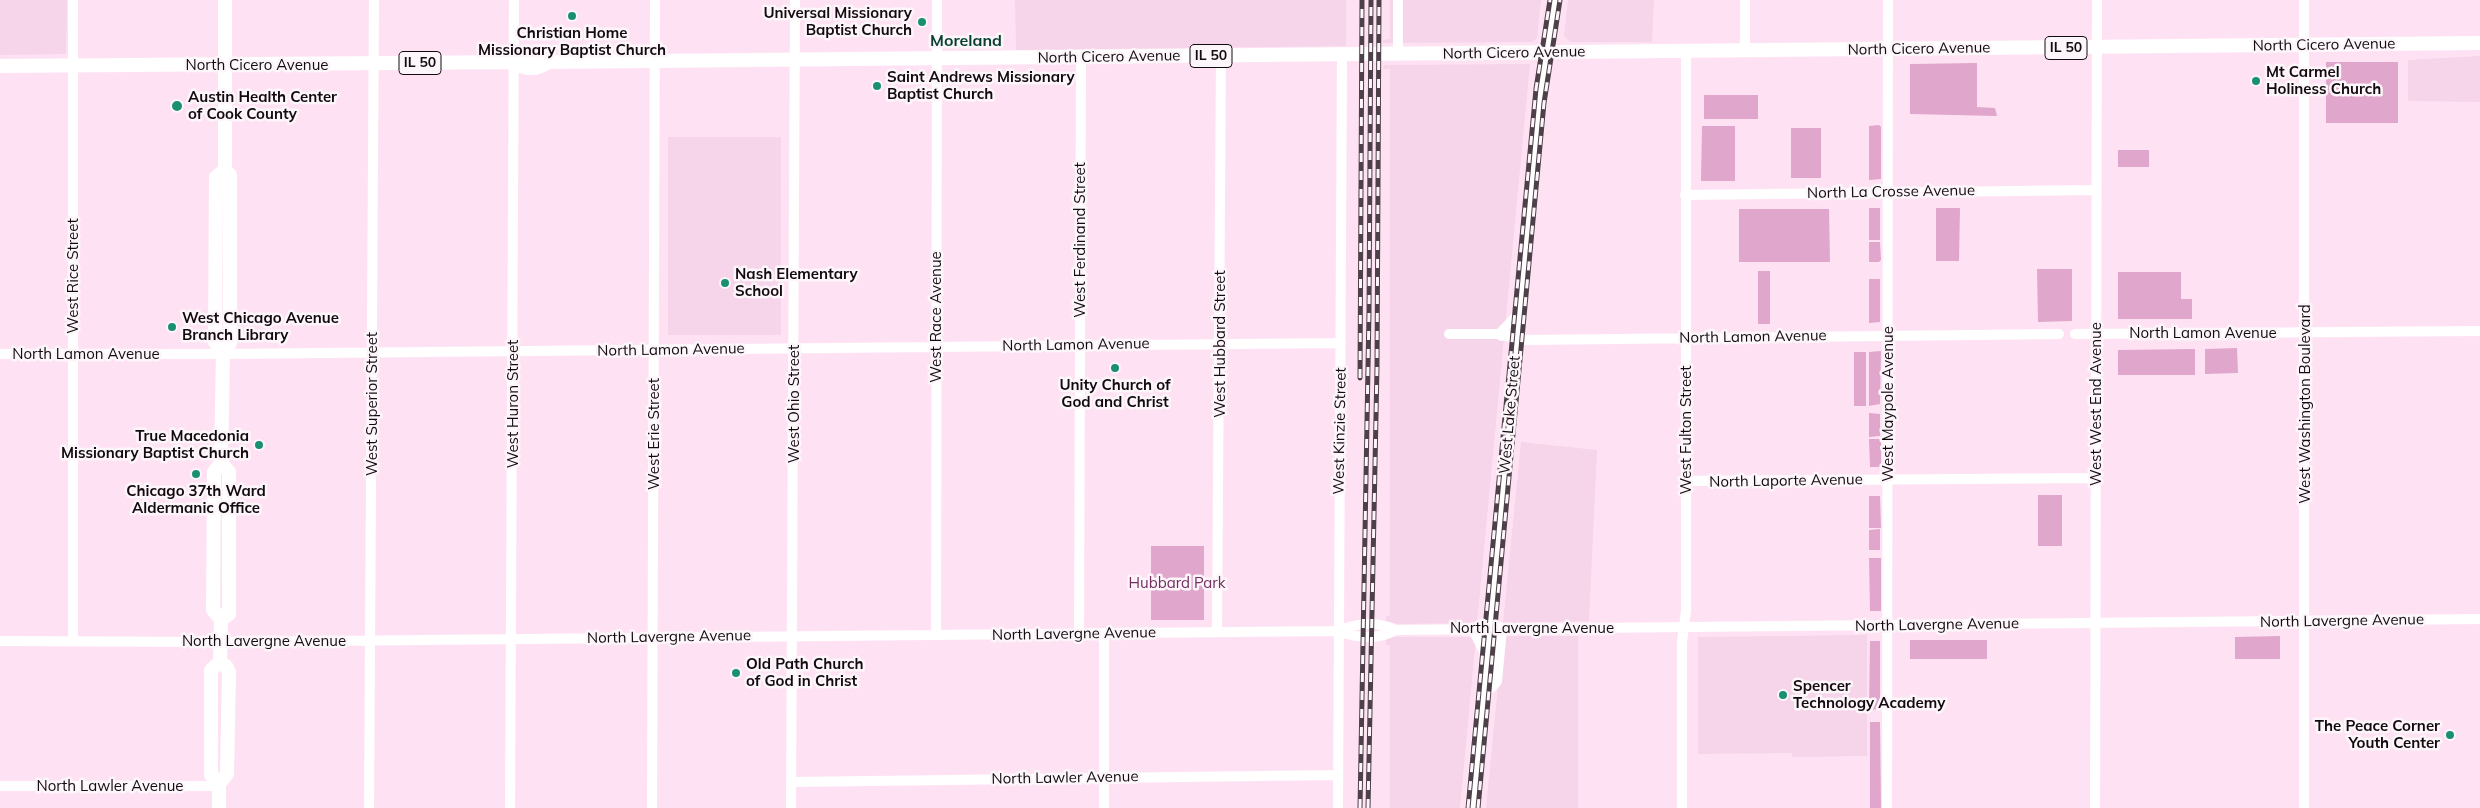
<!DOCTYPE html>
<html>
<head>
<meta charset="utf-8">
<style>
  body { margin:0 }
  canvas { display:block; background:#fee2f3 }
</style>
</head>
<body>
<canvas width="2480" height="808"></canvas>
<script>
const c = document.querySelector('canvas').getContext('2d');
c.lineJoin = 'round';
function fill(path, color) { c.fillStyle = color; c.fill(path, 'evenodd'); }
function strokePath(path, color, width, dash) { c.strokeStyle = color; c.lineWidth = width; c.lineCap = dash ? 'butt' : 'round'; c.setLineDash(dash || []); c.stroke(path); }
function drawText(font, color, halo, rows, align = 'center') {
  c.font = font + ' Mulish,sans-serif'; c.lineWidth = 5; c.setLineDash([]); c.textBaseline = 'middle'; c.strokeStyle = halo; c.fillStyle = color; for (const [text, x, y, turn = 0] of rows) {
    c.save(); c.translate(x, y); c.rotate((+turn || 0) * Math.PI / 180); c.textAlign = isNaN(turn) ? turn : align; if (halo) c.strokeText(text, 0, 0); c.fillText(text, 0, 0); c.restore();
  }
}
fill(new Path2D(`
  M0,0h67l-1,54 -66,1z
  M1015,0h331v46l-330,4z
  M1390,0h151l-4,38 -5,4 -149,1v-3l7,-1z
  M1568,0h86l-2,42h-82l-6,-6z
  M2480,56v46l-72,-1v-41z
  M1530,64l-53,559 -79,1 -12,-3v-5h4v-547h-7l1,-4z
  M668,137h113v198h-113z
  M1521,442l76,8 -8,171 -86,2z
  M1867,635v121l-75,1v-4l-94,1v-117z
  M1503,636h75v172h-92z
  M1386,637h90l-16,171h-70v-163h-4z`), '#f6d4e9');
fill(new Path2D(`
  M2326,62h72v61h-72z
  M1977,63v44l18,1 2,8 -87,-2v-50z
  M1704,95h54v24h-54z
  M1879,125l2,2v52l-12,1v-54z
  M1702,126h33v55h-34z
  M1791,128h30v50h-30z
  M2118,150h31v17h-31z
  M1869,208h11v32h-11z
  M1936,208h24l-1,53h-23z
  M1739,209h90l1,53h-91z
  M1869,242h11l1,18 -2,2h-10z
  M2037,269h35v52l-34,1z
  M1758,271h12v53h-12z
  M2118,272h63v27h11v20h-74z
  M1869,279h11v43l-11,1z
  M2237,348l1,25 -33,1v-25z
  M2195,349v26h-77v-25z
  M1881,351l-1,53 -11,2v-54z
  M1854,352h12v54h-12z
  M1869,413l11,1v22l-11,1z
  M1869,439h12v28h-11z
  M2038,495h24v51h-24z
  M1869,496h11l1,32h-12z
  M1880,529v21h-11v-20z
  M1151,546h53v74h-53z
  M1869,558h12v53h-11z
  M2280,636v23h-45v-22z
  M1910,640h77v19h-77z
  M1870,641h10v68l-11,1z
  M1870,722h10l1,86h-11z`), '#e0a6cb');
strokePath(new Path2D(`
  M1398,0v54
  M2304,0v808
  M1745,51v-51
  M1685,195l411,-5
  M1449,334h53l16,6h11l530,-6
  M2075,334l405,-3
  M0,354h223l1118,-11
  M1686,481l410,-3
  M1338,631c17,-8 40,-10 57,-1l1085,-11
  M1217,632l4,-576
  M1079,634l2,-577
  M936,635l1,-635
  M0,641l220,1 1118,-11c16,7 42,9 57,-1
  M73,641v-641
  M791,782l547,-7
  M0,786h219
  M369,808l5,-808
  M510,808l4,-808
  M652,808l3,-808
  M791,808l4,-808
  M1104,808v-175
  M1338,808l4,-753
  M1682,808v-166l4,-31v-560
  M1887,808l1,-808
  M2095,808l2,-808`), '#fff', 10);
strokePath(new Path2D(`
  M514,62c11,8 23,8 34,0
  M0,66l514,-4c11,-6 23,-6 34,0l1932,-19
  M225,170v-170
  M1502,334l18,-19
  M223,354l7,-11v-168l-5,-5
  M221,619l8,-5v-142l-8,-9
  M1475,629l13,26
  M1489,687l6,-6 5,-52
  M219,784l8,-10 2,-102 -3,-6 -6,-4
  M219,808v-24l-8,-9v-105l9,-8 1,-43 -8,-9 1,-138 7,-9 2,-109 -8,-12 1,-165 9,-7
  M1472,808l69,-717 14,-91`), '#fff', 14);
const rail = new Path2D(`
  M1360,378l2,-378
  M1360,808l9,-496 2,-312
  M1368,808l9,-441 2,-367
  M1468,808l68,-719 14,-89
  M1478,808l66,-705 16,-103`);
strokePath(rail, '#4d4048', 5);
strokePath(rail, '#fcf6fa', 3, [9]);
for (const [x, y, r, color] of [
  [572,16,5,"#1b8f71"],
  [922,22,5,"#1b8f71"],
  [2256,81,5,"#1b8f71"],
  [877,86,5,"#1b8f71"],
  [177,106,6,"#1b8f71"],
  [725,283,5,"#1b8f71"],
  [172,327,5,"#1b8f71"],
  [1115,368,5,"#1b8f71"],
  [259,445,5,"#1b8f71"],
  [196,474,5,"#1b8f71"],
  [736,673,5,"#1b8f71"],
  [1783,695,5,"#1b8f71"],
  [2450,735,5,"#1b8f71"]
]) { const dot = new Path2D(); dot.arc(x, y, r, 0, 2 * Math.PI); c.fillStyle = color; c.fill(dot); strokePath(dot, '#fcf6fa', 2); }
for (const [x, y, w] of [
  [2066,48,42],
  [1211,56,42],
  [420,63,42]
]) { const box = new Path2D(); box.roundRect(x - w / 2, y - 11.5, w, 23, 4); c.fillStyle = '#fcf6fa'; c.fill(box); strokePath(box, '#130a10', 1); }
drawText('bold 14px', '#130a10', null, [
  ["IL 50",2066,48],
  ["IL 50",1211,56],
  ["IL 50",420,63]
]);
drawText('bold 15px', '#130a10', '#fcf6fa', [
  ["Universal Missionary",912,13,"right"],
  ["Baptist Church",912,30,"right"],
  ["Christian Home",572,33,"center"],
  ["Missionary Baptist Church",572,50,"center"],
  ["Mt Carmel",2266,72],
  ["Holiness Church",2266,89],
  ["Saint Andrews Missionary",887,77],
  ["Baptist Church",887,94],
  ["Austin Health Center",188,97],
  ["of Cook County",188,114],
  ["Nash Elementary",735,274],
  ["School",735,291],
  ["West Chicago Avenue",182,318],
  ["Branch Library",182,335],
  ["Unity Church of",1115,385,"center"],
  ["God and Christ",1115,402,"center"],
  ["True Macedonia",249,436,"right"],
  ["Missionary Baptist Church",249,453,"right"],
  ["Chicago 37th Ward",196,491,"center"],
  ["Aldermanic Office",196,508,"center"],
  ["Old Path Church",746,664],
  ["of God in Christ",746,681],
  ["Spencer",1793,686],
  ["Technology Academy",1793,703],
  ["The Peace Corner",2440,726,"right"],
  ["Youth Center",2440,743,"right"]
], 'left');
drawText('15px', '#130a10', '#fcf6fa', [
  ["North Cicero Avenue",2324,45,-1],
  ["North Cicero Avenue",1919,49,-1],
  ["North Cicero Avenue",1514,53,-1],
  ["North Cicero Avenue",1109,57,-1],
  ["North Cicero Avenue",257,65],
  ["North La Crosse Avenue",1891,192,-1],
  ["West Ferdinand Street",1080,240,-90],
  ["West Rice Street",73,276,-90],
  ["West Race Avenue",936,317,-90],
  ["North Lamon Avenue",2203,333],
  ["North Lamon Avenue",1753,337,-1],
  ["West Hubbard Street",1220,344,-90],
  ["North Lamon Avenue",1076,345,-1],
  ["North Lamon Avenue",671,350,-1],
  ["North Lamon Avenue",86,354],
  ["West Superior Street",372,404,-90],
  ["West Huron Street",513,404,-90],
  ["West Ohio Street",794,404,-90],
  ["West Maypole Avenue",1888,404,-90],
  ["West West End Avenue",2096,404,-90],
  ["West Washington Boulevard",2305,404,-90],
  ["West Lake Street",1510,415,-85],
  ["West Fulton Street",1686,430,-90],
  ["West Kinzie Street",1340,431,-89],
  ["West Erie Street",654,434,-90],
  ["North Laporte Avenue",1786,481,-1],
  ["North Lavergne Avenue",2342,621,-1],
  ["North Lavergne Avenue",1937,625,-1],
  ["North Lavergne Avenue",1532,628],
  ["North Lavergne Avenue",1074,634,-1],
  ["North Lavergne Avenue",669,637,-1],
  ["North Lavergne Avenue",264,641],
  ["North Lawler Avenue",1065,778,-1],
  ["North Lawler Avenue",110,786]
]);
drawText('15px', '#722e5f', '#fcf6fa', [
  ["Hubbard Park",1177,583]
]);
drawText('bold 16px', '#073e30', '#fcf6fa', [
  ["Moreland",966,41]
]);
</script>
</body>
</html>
